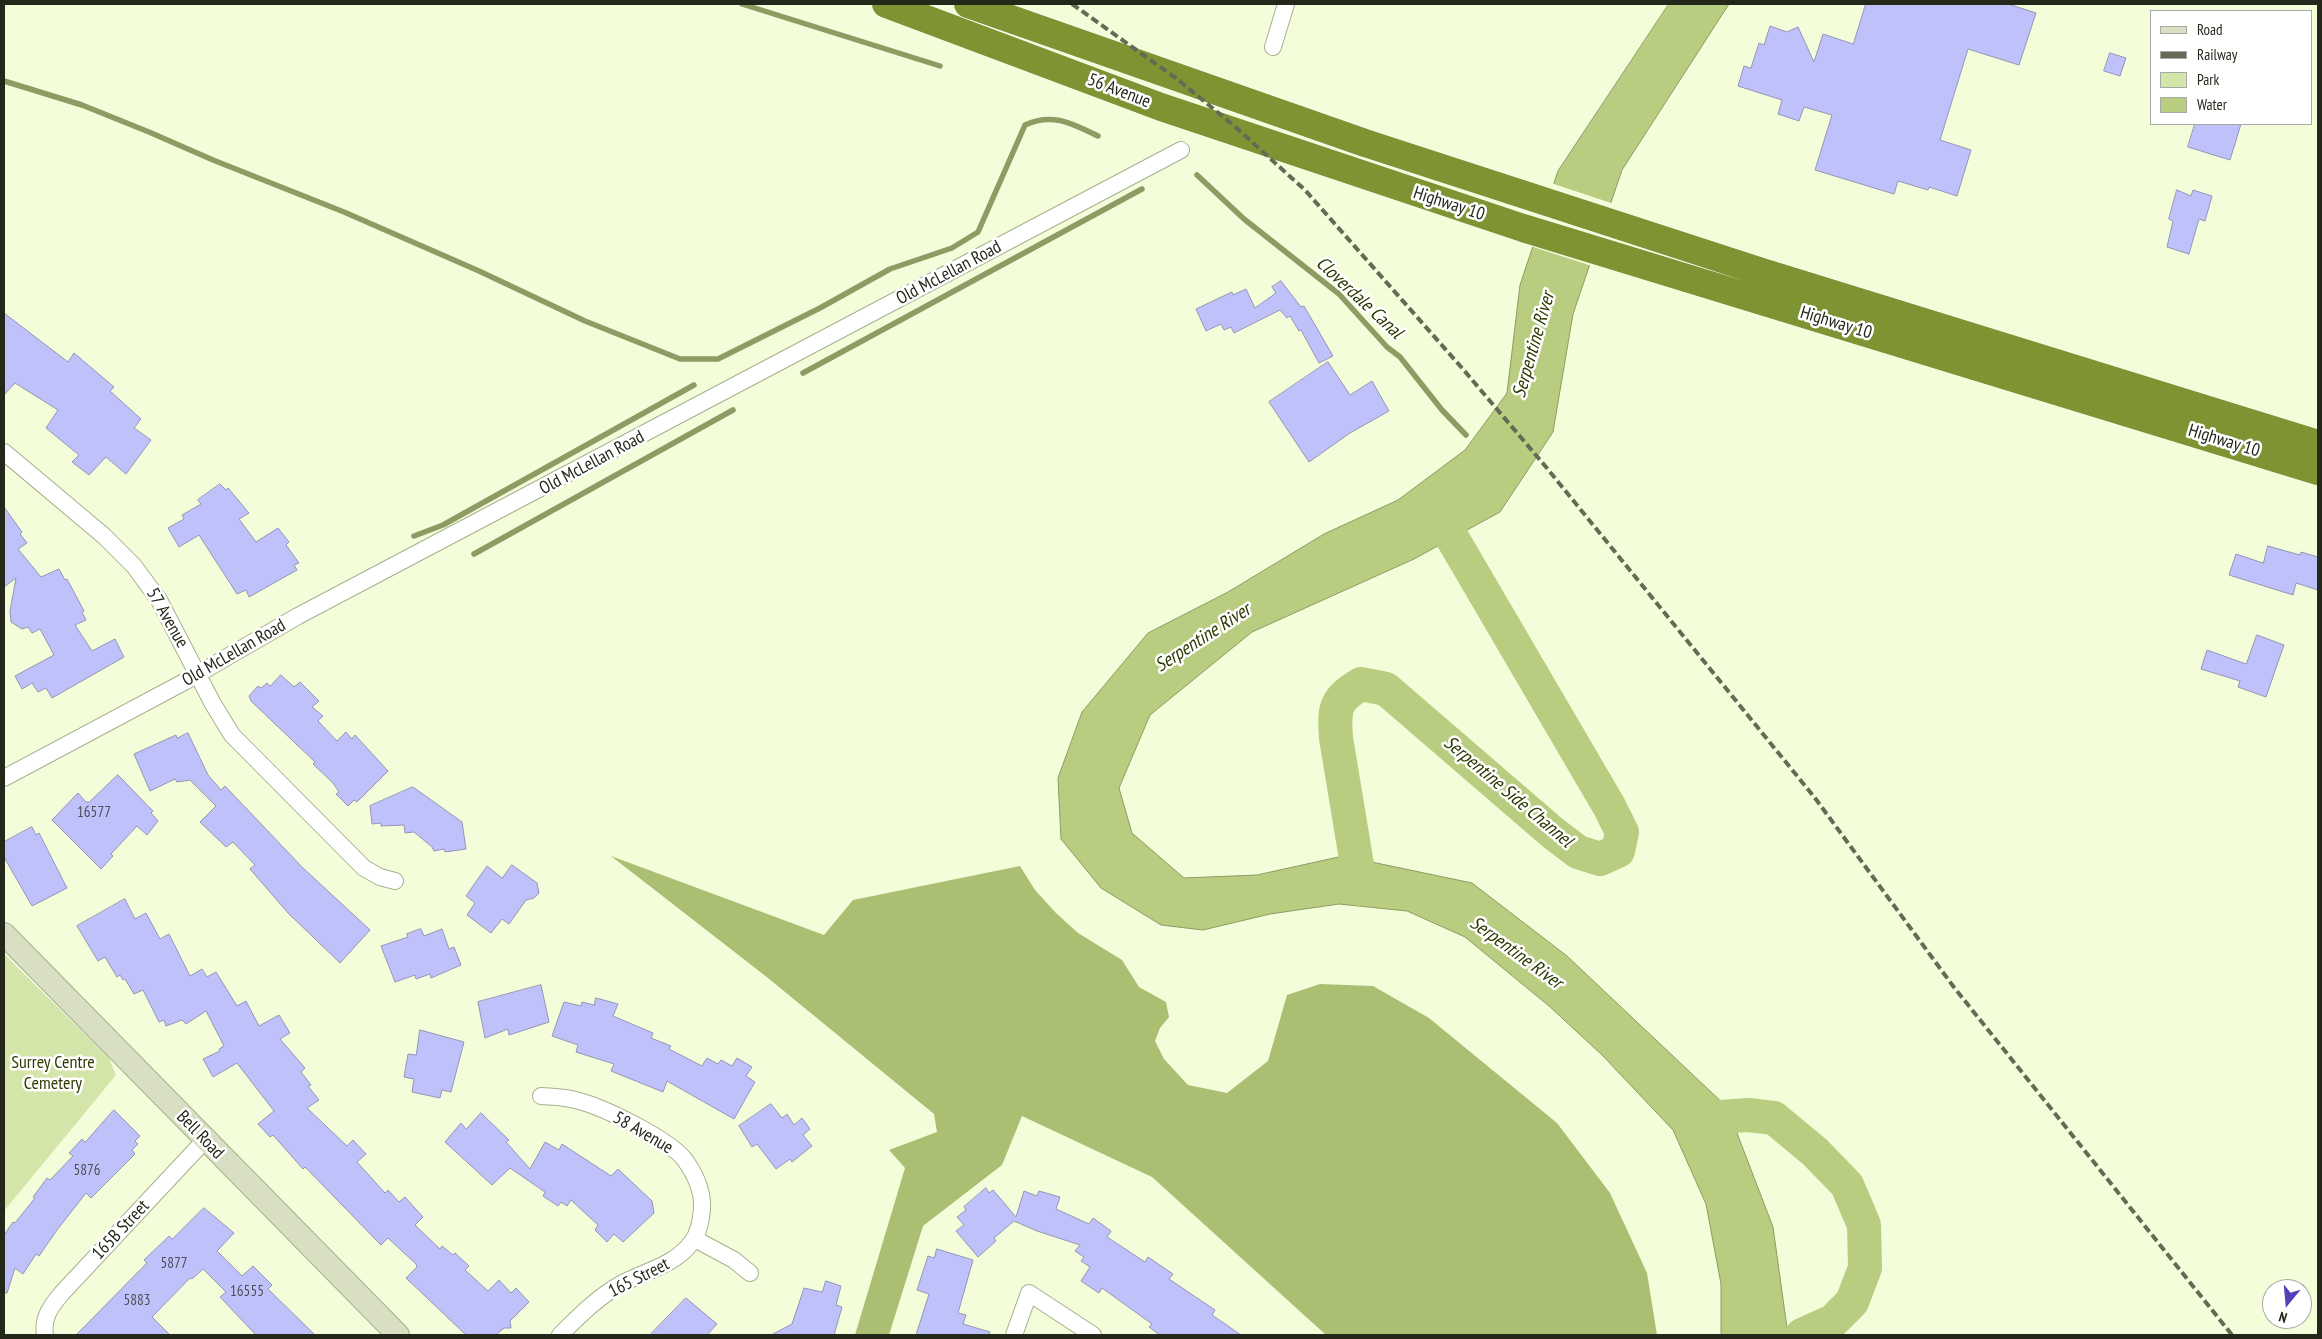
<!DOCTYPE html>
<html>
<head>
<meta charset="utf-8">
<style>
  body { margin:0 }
  #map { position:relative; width:2322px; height:1339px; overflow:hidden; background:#f3fdda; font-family:"PT Sans Narrow",sans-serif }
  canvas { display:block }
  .frame { position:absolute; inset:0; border:5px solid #24281b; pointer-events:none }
  .legend { position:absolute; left:2150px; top:10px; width:162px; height:115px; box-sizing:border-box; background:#fff; border:1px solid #a7a9a4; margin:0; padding:6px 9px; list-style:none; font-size:15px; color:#24281b }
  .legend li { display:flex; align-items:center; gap:10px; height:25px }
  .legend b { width:25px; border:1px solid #a7a9a4 }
  .north { position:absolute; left:2262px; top:1279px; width:50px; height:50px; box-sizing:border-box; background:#fff; border:1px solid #a7a9a4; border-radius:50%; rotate:197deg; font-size:14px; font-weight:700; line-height:20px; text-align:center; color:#24281b }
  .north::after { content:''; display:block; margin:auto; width:18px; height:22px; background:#5242b9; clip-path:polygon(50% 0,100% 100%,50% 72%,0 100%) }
</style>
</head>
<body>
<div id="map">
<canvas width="2322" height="1339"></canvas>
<div class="frame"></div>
<ul class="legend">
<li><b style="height:6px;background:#d8dfc2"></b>Road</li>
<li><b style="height:6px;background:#646a56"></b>Railway</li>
<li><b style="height:14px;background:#d4e5a9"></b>Park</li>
<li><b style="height:14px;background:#b9cd81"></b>Water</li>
</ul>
<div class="north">N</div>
</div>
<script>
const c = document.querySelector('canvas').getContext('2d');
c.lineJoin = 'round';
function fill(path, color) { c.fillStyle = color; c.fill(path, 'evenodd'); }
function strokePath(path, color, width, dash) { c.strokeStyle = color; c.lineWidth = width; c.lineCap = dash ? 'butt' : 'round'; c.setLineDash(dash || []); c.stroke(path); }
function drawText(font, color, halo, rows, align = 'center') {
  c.font = font + ' "PT Sans Narrow",sans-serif'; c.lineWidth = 5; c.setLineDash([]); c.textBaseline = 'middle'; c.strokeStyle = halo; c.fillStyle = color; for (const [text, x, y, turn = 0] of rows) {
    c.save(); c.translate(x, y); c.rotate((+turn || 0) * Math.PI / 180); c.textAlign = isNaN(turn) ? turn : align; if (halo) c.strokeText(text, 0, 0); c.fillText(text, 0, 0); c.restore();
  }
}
fill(new Path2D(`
  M4,954l105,104 7,17 -112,136z`), '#d4e5a9');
fill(new Path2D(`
  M611,856l213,79 29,-35 167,-34 15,24 21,23 22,20 44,27 17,27 27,15 3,15 -9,11 -5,13 9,18 24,26 39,8 41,-32 19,-66 33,-11 53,2 56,32 128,105 53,70 37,80 10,62h-331l-174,-158 -130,-61 -20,49 -79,61 -34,109h-34l50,-167 -16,-18 48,-18 -3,-18 -166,-136z`), '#abbf73');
const water = new Path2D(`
  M1669,4h60l-107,166 -49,144 -20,118 -53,80 -86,47 -162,73 -102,83 -31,73 13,45 52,45 73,-3 86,-19 129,27 95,73 160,151 46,120 15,108h-67v-51l-15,-80 -33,-74 -71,-75 -53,-49 -84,-69 -58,-26 -68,-7 -69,10 -67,16 -42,-5 -60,-37 -40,-49 -3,-61 24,-66 66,-79 80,-41 96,-58 74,-34 67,-50 42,-57 13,-108 38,-114z`);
fill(water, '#b9cd81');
strokePath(water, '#8c9c62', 1);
fill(new Path2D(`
  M1551,183l63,21 -22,62 -62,-20z`), '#f3fdda');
strokePath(new Path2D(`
  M742,4l198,62
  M4,81l78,24 67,27 64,28 131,52 135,59 106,50 95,38h38l102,-51 70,-39 62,-21 26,-16 47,-107c28,-13 48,-1 73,11
  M1197,175l47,44 95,75 48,53 13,10 42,53 24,25
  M803,373l339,-184
  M414,536l29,-11 251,-140
  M474,554l259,-144`), '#8c9c62', 5.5);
strokePath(new Path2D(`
  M1361,889l-25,-151c-2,-29 -2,-38 25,-54l25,5 167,144 25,19 22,7 18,-8 4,-19 -13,-26 -172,-294
  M1692,1119l56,-4 26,3 41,34 32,33 17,40 1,43 -13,34 -19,19 -31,14`), '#b9cd81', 34);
const building = new Path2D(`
  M1866,4h142l28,9 -17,52 -51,-16 -28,91 31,10 -14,46 -28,-9 -1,3 -30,-9 -4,13 -79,-24 17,-55 -28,-8 -5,14 -21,-7 4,-14 -44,-14 6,-20 7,2 8,-25 5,2 6,-19 17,6 11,-5 16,35 9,-28 30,10z
  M2110,53l16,5 -6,18 -16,-5z
  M2195,124h46l-11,36 -42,-13z
  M2177,190l14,6 2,-6 19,6 -7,25 -6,-2 -10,35 -22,-7 6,-26 -4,-2z
  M1281,281l20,26 3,-1 29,50 -14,7 -18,-33 -2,1 -9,-15 -3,2 -7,-8 -46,23 -3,-6 -7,3 -3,-6 -15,7 -10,-22 36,-17 1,3 13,-6 9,19 21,-15 -4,-6z
  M4,313l64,49 6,-9 40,34 -4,4 31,28 -7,9 17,12 -25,34 -20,-17 -17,18 -17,-13 7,-7 -33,-27 12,-18 -43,-27 -11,12z
  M1328,362l22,33 22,-14 17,30 -39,22 -41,29 -40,-60z
  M220,484l6,6 2,-2 21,25 -10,6 17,23 22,-14 11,14 -3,3 13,18 -5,2 3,5 -48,27 -3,-7 -9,4 -38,-59 -20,12 -11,-19 16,-9 -2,-4 19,-11 -3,-4z
  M4,507l18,25 -2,2 7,9 -9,6 23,28 18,-8 6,11 2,-1 17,32 -2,1 4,8 -11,5 17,26 23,-12 9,18 -72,41 -6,-10 -8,4 -6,-9 -10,6 -7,-13 39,-21 -14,-26 -8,4 -4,-6 -6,2 -11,-7 -1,-11 6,-33 -12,9z
  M2268,546l32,9 1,-3 17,5v33l-22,-7 -3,12 -64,-20 7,-21 27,9z
  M2257,635l27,10 -18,52 -28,-10 2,-6 -39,-12 6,-19 39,14z
  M281,675l13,12 6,-5 19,19 -7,6 11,9 -5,5 19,20 9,-9 6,7 3,-4 33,36 -31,31 -3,-2 -6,6 -12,-12 3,-2 -6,-9 -20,-19 2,-2 -64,-61 -2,-5 9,-10 3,2 6,-5 3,3z
  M188,733l20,42 13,15 4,-4 77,81 68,63 -30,33 -52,-50 -38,-44 5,-4 -22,-23 -7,5 -26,-25 16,-16 -26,-26 -13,2 -2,-3 -25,12 -16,-37 42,-19 1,3z
  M118,775l35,36 -2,2 7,8 -11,14 -10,-9 -26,28 2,2 -12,13 -49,-49 26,-27 8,9h3z
  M413,787l49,35 4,27 -21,3 -1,-3 -10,2 -2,-4 -18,-15 -9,1 -1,-8 -23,1v-3l-9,1 -2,-18z
  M32,827l4,8 3,-2 28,55 -35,18 -28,-49v-15z
  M512,865l25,18 2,10 -5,5 -8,2 -17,24 -7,-5 -11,14 -24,-18 8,-12 -9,-7 21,-30 15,12z
  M125,899l10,20 11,-6 14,26 9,-5 21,42 12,-7 5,8 9,-5 21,34 9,-5 13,25 20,-11 11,18 -10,6 25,29 -4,4 10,13 -3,1 11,14 -12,8 40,38 6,-6 13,14 -9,8 28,31 3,-3 11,12 6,-5 18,20 -8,8 25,24 2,-3 11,9 2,-2 14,13 -4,4 23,21 11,-11 12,13 5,-5 13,14 -19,19 1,7h-7l-8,7h-30l-60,-57 11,-11 -1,-3 -28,-26 -7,7 -76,-78 -2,2 -30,-34 -3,2 -12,-13 16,-13 -37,-48 -24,14 -10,-18 17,-8 -1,-2 5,-3 -18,-35 -20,13 -4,-4 -16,6 -2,-6 -5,2 -16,-32 -9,4 -9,-15 -2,1 -3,-5 -3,2 -12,-20 -7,4 -21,-35z
  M421,929l3,7 18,-7 7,20 5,-2 7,18 -30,13 -1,-4 -14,5 -1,-4 -20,7 -14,-36 27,-9 -1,-3z
  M541,985l8,37 -40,13 -1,-6 -23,9 -7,-36z
  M596,998l22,6 -5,12 40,17 -2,5 20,8 -2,3 33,17 5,-8 11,6 3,-4 11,6 5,-8 15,9 -6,9 9,6 -21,37 -67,-38 -4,11 -52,-21 3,-7 -38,-12 2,-7 -26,-9 12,-34 17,4 1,-4 12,3z
  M420,1030l44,12 -13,50 -9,-2 -2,8 -28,-6 2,-13 -10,-2 4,-23 8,1z
  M771,1104l11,14 5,-4 7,11 8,-7 8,11 -7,6 9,11 -20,16 -2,-3 -14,10 -19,-25 -5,3 -13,-21z
  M114,1110l26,26 -5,5 3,3 -6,6 3,4 -44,44 -5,-5 -29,37 -18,26 -3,-2 -13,20 -8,-6 -8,25h-3v-58l9,-13 2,1 20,-25 -2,-1 14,-19 3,2 23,-24 -4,-3 13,-14 3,3z
  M481,1113l28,27 -3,2 24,27 15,-27 14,8 3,-6 49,32 7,-7 34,32 2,12 -31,29 -9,-8 -7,8 -12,-12 3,-5 -27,-25 -4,6 -6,-4 -3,4 -15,-10 2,-4 -35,-24 -18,17 -47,-43 16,-19 5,6z
  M986,1188l3,5 4,-3 23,27 8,-26 13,5 2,-5 21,6 -4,12 33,15 4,-6 18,13 -4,6 38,25 3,-5 25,17 -4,5 46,31 -3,5 29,20h-81l-11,-8 3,-3 -50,-36 -3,5 -18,-12 9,-14 -9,-6 3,-4 -9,-6 5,-6 -43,-14 -23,-10 -20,17 2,3 -18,16 -22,-26 8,-6 -7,-8 9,-7 -2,-3z
  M204,1208l30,25 -17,18 25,25 11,-10 19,19 -4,4 47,46h-59l-36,-38 6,-5 -23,-23 -11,10 -2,-1 -38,39 18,18h-94l71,-72 -3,-3 25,-24 3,3z
  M937,1249l36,11 -15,53 8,2 -3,9 27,8 -1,3h-73l13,-41 -12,-4 11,-34 6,2z
  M826,1281l15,5 -5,19 6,2 -8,28h-63l21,-11 12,-36 18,4z
  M686,1298l31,26 -10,11h-57z`);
fill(building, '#bfc1fb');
strokePath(building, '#9495b5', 1);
const street = new Path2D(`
  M1273,47l13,-43
  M4,452l100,84 30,30 25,34 54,104 19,31 132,133 16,9 15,4
  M4,778l180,-96 114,-66 883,-466
  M541,1096c12,1 23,1 34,4 27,6 94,39 110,60 10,14 18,32 17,49 -1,11 -3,24 -10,33 -18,24 -45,28 -71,42 -23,13 -42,32 -61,51
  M695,1239l39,21 16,13
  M45,1335c-3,-17 6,-29 17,-42l143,-153
  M1014,1335l15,-42 64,42`);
const secondary = new Path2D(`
  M4,934l394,401`);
const highway = new Path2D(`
  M886,4l275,103 362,121 795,243
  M968,4l397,139 394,128 559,173`);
strokePath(street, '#a7b08f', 18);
strokePath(secondary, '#a7b08f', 24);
strokePath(highway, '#fff', 29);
strokePath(street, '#fff', 16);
strokePath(secondary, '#d8dfc2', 22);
strokePath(highway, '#7e9332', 28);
strokePath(new Path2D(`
  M1072,4l105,75 55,45 73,66 157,178 84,99 269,331 138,188 279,349`), '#646a56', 4, [8, 4]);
drawText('15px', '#4b4e53', null, [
  ["16577",94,813],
  ["5876",87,1171],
  ["5877",174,1264],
  ["16555",247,1292],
  ["5883",137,1301]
]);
drawText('18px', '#24281b', '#fff', [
  ["56 Avenue",1119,91,21],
  ["Highway 10",1449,204,18],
  ["Old McLellan Road",949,273,-28],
  ["Highway 10",1836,323,17],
  ["Highway 10",2224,441,17],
  ["Old McLellan Road",592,463,-28],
  ["57 Avenue",167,618,60],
  ["Old McLellan Road",234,653,-30],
  ["58 Avenue",643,1133,30],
  ["Bell Road",200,1135,46],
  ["165B Street",121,1230,-47],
  ["165 Street",639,1278,-27]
]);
drawText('18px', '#303b00', '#fff', [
  ["Surrey Centre",53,1063],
  ["Cemetery",53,1084]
]);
drawText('italic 19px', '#2e3900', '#fff', [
  ["Cloverdale Canal",1359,298,43],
  ["Serpentine River",1534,345,-74],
  ["Serpentine River",1203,638,-33],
  ["Serpentine Side Channel",1508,792,40],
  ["Serpentine River",1516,953,36]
]);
</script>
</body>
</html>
